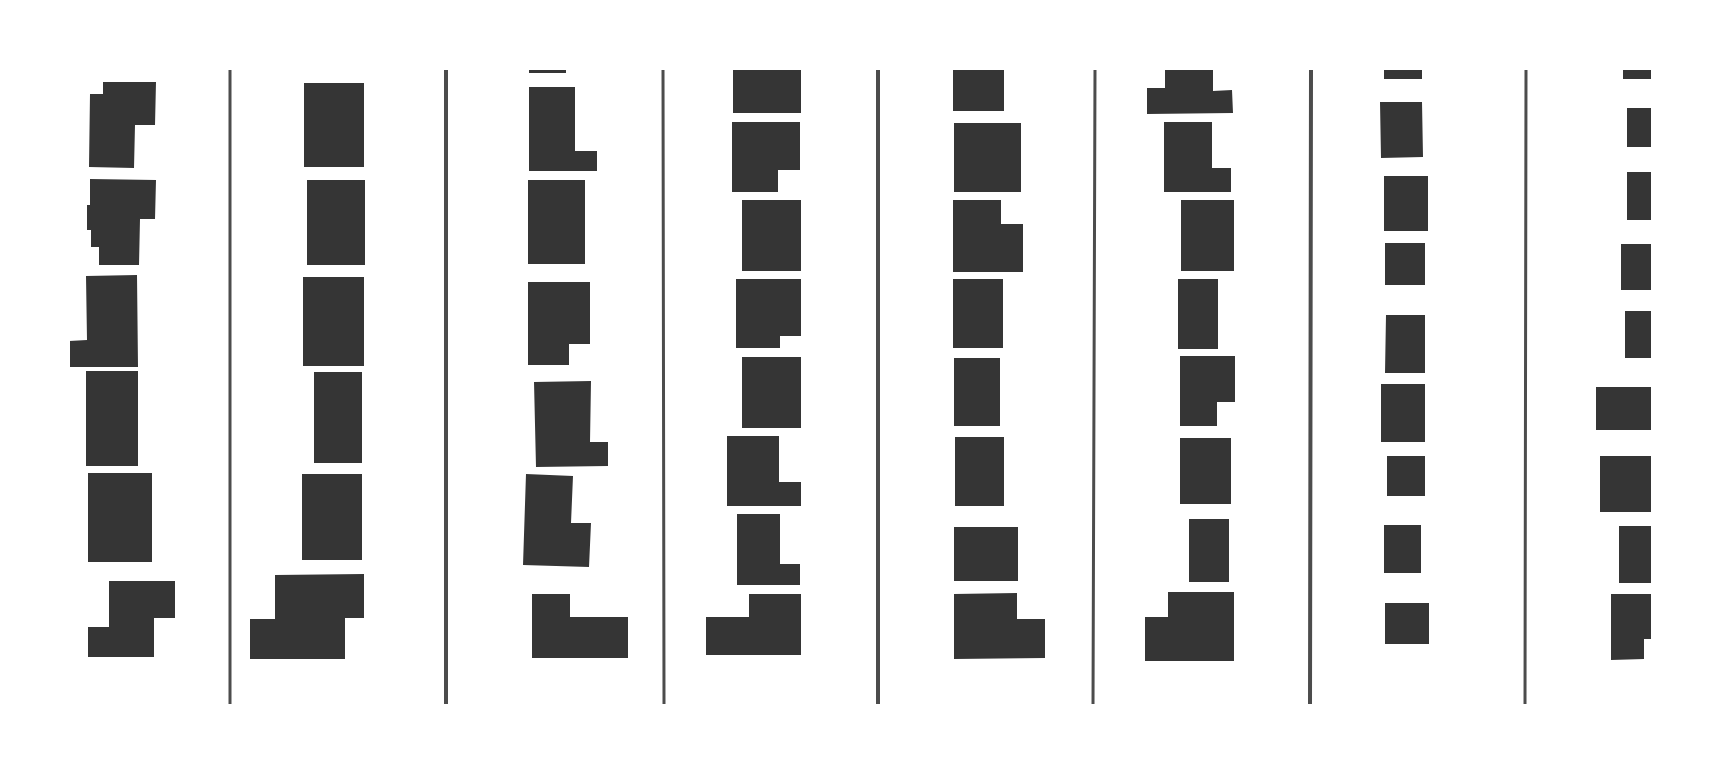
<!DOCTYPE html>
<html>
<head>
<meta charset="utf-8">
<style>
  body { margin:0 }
  #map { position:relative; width:1721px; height:774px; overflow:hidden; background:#fff; font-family:Roboto,sans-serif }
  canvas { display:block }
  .frame { position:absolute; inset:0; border:70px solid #fff; pointer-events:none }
</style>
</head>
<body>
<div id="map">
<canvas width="1721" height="774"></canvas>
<div class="frame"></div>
</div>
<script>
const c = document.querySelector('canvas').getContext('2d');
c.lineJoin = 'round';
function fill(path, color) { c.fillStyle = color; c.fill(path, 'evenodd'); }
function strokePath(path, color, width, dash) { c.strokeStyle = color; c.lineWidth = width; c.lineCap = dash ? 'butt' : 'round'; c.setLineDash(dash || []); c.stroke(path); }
fill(new Path2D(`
  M529,69h37v4h-37z
  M733,69h68v44h-68z
  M953,69h51v42h-51z
  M1165,69h48v22l19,-1 1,23 -86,1v-26h18z
  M1384,69h38v10h-38z
  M1623,69h29v10h-29z
  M103,82h53l-1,43h-20l-1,43 -45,-1 1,-73h13z
  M304,83h60v84h-60z
  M529,87h46v64h22v20h-68z
  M1380,102h42l1,55 -42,1z
  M1627,108h25v39h-25z
  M732,122h68v48h-22v22h-46z
  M1164,122h48v46h19v24h-67z
  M954,123h67v69h-67z
  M1627,172h25v48h-25z
  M1384,176h44v55h-44z
  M90,179l66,1 -1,39h-15l-1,46h-40v-18h-8v-17h-4v-25h3z
  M307,180h58v85h-58z
  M528,180h57v84h-57z
  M742,200h59v71h-59z
  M953,200h48v24h22v48h-70z
  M1181,200h53v71h-53z
  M1385,243h40v42h-40z
  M1621,244h31v46h-31z
  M137,275l1,92h-69v-26l18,-1 -1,-64z
  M303,277h61v89h-61z
  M736,279h65v57h-21v12h-44z
  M953,279h50v69h-50z
  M1178,279h40v70h-40z
  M528,282h62v62h-21v21h-41z
  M1625,311h27v47h-27z
  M1386,315h39v58h-40z
  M1180,356h55v46h-18v24h-37z
  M742,357h59v71h-59z
  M954,358h46v68h-46z
  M86,371h52v95h-52z
  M314,372h48v91h-48z
  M591,381l-1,61h18v24l-72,1 -2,-85z
  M1381,384h44v58h-44z
  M1596,387h56v43h-56z
  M727,436h52v46h22v24h-74z
  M955,437h49v69h-49z
  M1180,438h51v66h-51z
  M1387,456h38v40h-38z
  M1600,456h52v56h-52z
  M88,473h64v89h-64z
  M302,474h60v86h-60z
  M526,474l47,2 -2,47h20l-2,44 -66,-2z
  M737,514h43v50h20v21h-63z
  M1189,519h40v63h-40z
  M1384,525h37v48h-37z
  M1619,526h33v57h-33z
  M954,527h64v54h-64z
  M364,574v44h-19v41h-95v-40h25v-44z
  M109,581h66v37h-21v39h-66v-30h21z
  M1168,592h66v69h-89v-44h23z
  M1017,593v26h28v39l-91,1v-65z
  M532,594h38v23h58v41h-96z
  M749,594h52v61h-95v-38h43z
  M1611,594h41v45h-8v20l-33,1z
  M1385,603h44v41h-44z`), '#353535');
strokePath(new Path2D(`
  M230,69v636
  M663,69l1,636
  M1093,705l2,-636
  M1525,705l1,-636`), '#4c4c4c', 3);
strokePath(new Path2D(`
  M446,69v636
  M878,705v-636
  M1310,705l1,-636`), '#4c4c4c', 4);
</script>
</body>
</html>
